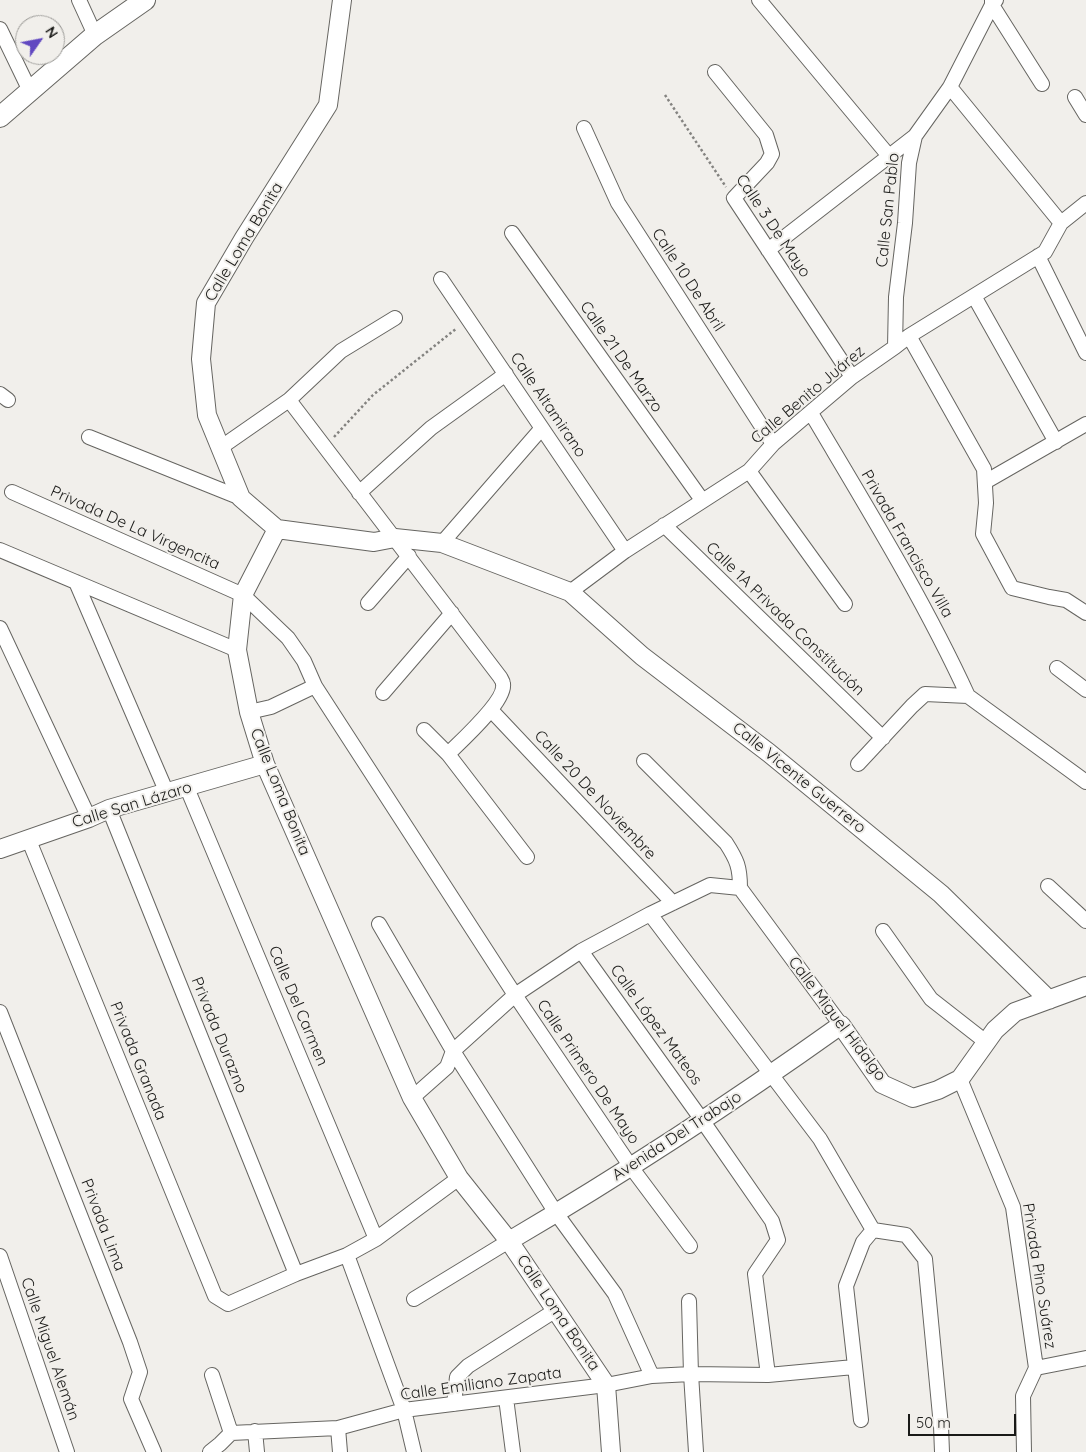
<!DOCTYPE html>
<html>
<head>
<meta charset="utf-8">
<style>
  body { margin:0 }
  #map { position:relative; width:1086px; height:1452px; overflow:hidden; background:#f1efeb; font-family:Quicksand,sans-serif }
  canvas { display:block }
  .north { position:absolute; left:15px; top:15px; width:50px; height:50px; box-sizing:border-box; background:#f1efeb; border:1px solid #9b9a97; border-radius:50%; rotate:57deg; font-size:14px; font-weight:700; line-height:20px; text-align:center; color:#1a1a18 }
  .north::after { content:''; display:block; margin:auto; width:18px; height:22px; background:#6148c1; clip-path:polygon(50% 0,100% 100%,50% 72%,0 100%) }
  .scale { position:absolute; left:908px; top:1414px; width:108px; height:22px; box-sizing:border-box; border:2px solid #1a1a18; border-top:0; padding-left:6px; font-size:15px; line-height:18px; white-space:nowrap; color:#1a1a18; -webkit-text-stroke:4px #f1efeb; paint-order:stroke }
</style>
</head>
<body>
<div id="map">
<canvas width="1086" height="1452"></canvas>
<div class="north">N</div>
<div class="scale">50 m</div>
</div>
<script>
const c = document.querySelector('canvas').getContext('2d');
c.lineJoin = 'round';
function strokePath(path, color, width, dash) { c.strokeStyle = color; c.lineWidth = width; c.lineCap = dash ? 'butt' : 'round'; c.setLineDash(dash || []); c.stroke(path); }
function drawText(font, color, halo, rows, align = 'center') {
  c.font = font + ' Quicksand,sans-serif'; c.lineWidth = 4; c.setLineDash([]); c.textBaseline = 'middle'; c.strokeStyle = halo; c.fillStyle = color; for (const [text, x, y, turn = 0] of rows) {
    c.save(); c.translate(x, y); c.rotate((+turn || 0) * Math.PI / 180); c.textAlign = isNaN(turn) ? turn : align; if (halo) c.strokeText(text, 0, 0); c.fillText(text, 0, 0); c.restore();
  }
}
const minor = new Path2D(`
  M79,0l16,35
  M759,0l130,156
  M992,0v5l50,79
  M0,29l30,62
  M715,72l51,63 6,19 -5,9 -33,35 118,179
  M950,87l111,136
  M1075,97l11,18
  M584,128l34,75 155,241
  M512,233l190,267
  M768,250l147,-114
  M1038,256l48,97
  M441,279l184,272
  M974,296l82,146
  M909,336l75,133 2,34 -3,31 29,54 37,9 17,3 20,13
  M895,347l1,-50 9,-74 4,-60 6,-27 35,-49 42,-82 4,-5
  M0,394l8,6
  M289,400l211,277c1,2 3,4 3,7 3,17 -43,58 -55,70
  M811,413c55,93 112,185 157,283
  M89,437l152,61
  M220,448l69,-48 52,-49 54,-33
  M749,471l96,133
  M985,482l101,-58
  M12,492l231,103 45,43 16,23 11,25 200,309 116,172 59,79
  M359,493l72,-65 75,-54
  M664,525l219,213
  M442,543l100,-115
  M0,550l237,100
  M76,582l91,211
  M570,592l55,-41 124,-80 24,-27 79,-67 43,-30 14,-11 136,-84 16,-29 25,-20
  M368,603l41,-47
  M0,628l89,190
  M1057,668l29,22
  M383,693l69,-80
  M491,710l182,193
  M249,712l22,-5 44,-21
  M424,730l24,24 79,103
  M644,761l82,82c11,17 14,24 14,45
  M858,764l54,-58 13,-12 43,2 118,86
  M187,788l189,451
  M109,809l187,465
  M28,838l187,458 13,8 68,-30 51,-19 29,-16 83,-61
  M1048,886l38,35
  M740,888l101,137
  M650,914l170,225 53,91 33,5 19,24 16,167 1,26
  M379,924l74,127 103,162 59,81 37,82
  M883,931l48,68 55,43
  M581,951l121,169 70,101 6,19 -23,34 13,101
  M0,1012l130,330 10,30 -9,27 23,53
  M960,1079l53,128 23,161
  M412,1098l35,-31 6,-16 62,-56 66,-44 69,-37 60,-29 30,3
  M347,1255l57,155 10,42
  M0,1256l67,196
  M414,1299l95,-58
  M689,1301l2,73 5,78
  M1036,1368l50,-10
  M212,1375l19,58
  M506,1398l7,54
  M454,1404l3,-27 11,-11 88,-56
  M861,1420l-15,-134 17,-44 10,-12
  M338,1428l2,24
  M255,1431l2,21
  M210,1452l10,-8 11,-11 107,-5 66,-18 202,-25 46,-9 39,-2 77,1 86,-8
  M1024,1452l-1,-56 13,-28`);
const tertiary = new Path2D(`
  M277,529l-34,66 -6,55 12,62 16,52 147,334 47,80 50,63 97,144 5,67
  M277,529l97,13 21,-4 47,5 128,49 72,64 127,97 172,141 108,106
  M277,529l-36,-31 -34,-83 -6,-56 5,-56 38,-65 84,-133 14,-105
  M0,849l89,-31 20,-9 156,-45
  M509,1241c114,-67 224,-139 332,-216l41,59 31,14 25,-8 22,-11 35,-49 20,-18 71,-26`);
const secondary = new Path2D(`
  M0,117l95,-82 50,-35`);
strokePath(minor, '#666561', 16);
strokePath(tertiary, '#666561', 20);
strokePath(secondary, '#666561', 22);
strokePath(new Path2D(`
  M665,95l61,92
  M334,437l39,-42 84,-67`), '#848380', 2.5, [2.5, 2.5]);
strokePath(minor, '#fff', 14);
strokePath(tertiary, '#fff', 18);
strokePath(secondary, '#fff', 20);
drawText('16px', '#1a1a18', '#f1efeb', [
  ["Calle San Pablo",888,210,-84],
  ["Calle 3 De Mayo",773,226,56],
  ["Calle Loma Bonita",244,242,-59],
  ["Calle 10 De Abril",688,280,57],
  ["Calle 21 De Marzo",621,357,55],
  ["Calle Benito Juárez",808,395,-40],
  ["Calle Altamirano",548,405,56],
  ["Privada De La Virgencita",135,528,24],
  ["Privada Francisco Villa",907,544,60],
  ["Calle 1A Privada Constitución",785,619,44],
  ["Calle Vicente Guerrero",799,778,39],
  ["Calle Loma Bonita",280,792,68],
  ["Calle 20 De Noviembre",595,795,47],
  ["Calle San Lázaro",132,805,-17],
  ["Calle Del Carmen",298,1006,67],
  ["Calle Miguel Hidalgo",837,1019,53],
  ["Calle López Mateos",656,1025,54],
  ["Privada Durazno",219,1035,68],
  ["Privada Granada",138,1061,68],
  ["Calle Primero De Mayo",588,1072,56],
  ["Avenida Del Trabajo",677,1136,-33],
  ["Privada Lima",103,1225,69],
  ["Privada Pino Suárez",1039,1276,81],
  ["Calle Loma Bonita",558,1313,56],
  ["Calle Miguel Alemán",50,1349,71],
  ["Calle Emiliano Zapata",481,1384,-8]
]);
</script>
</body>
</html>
